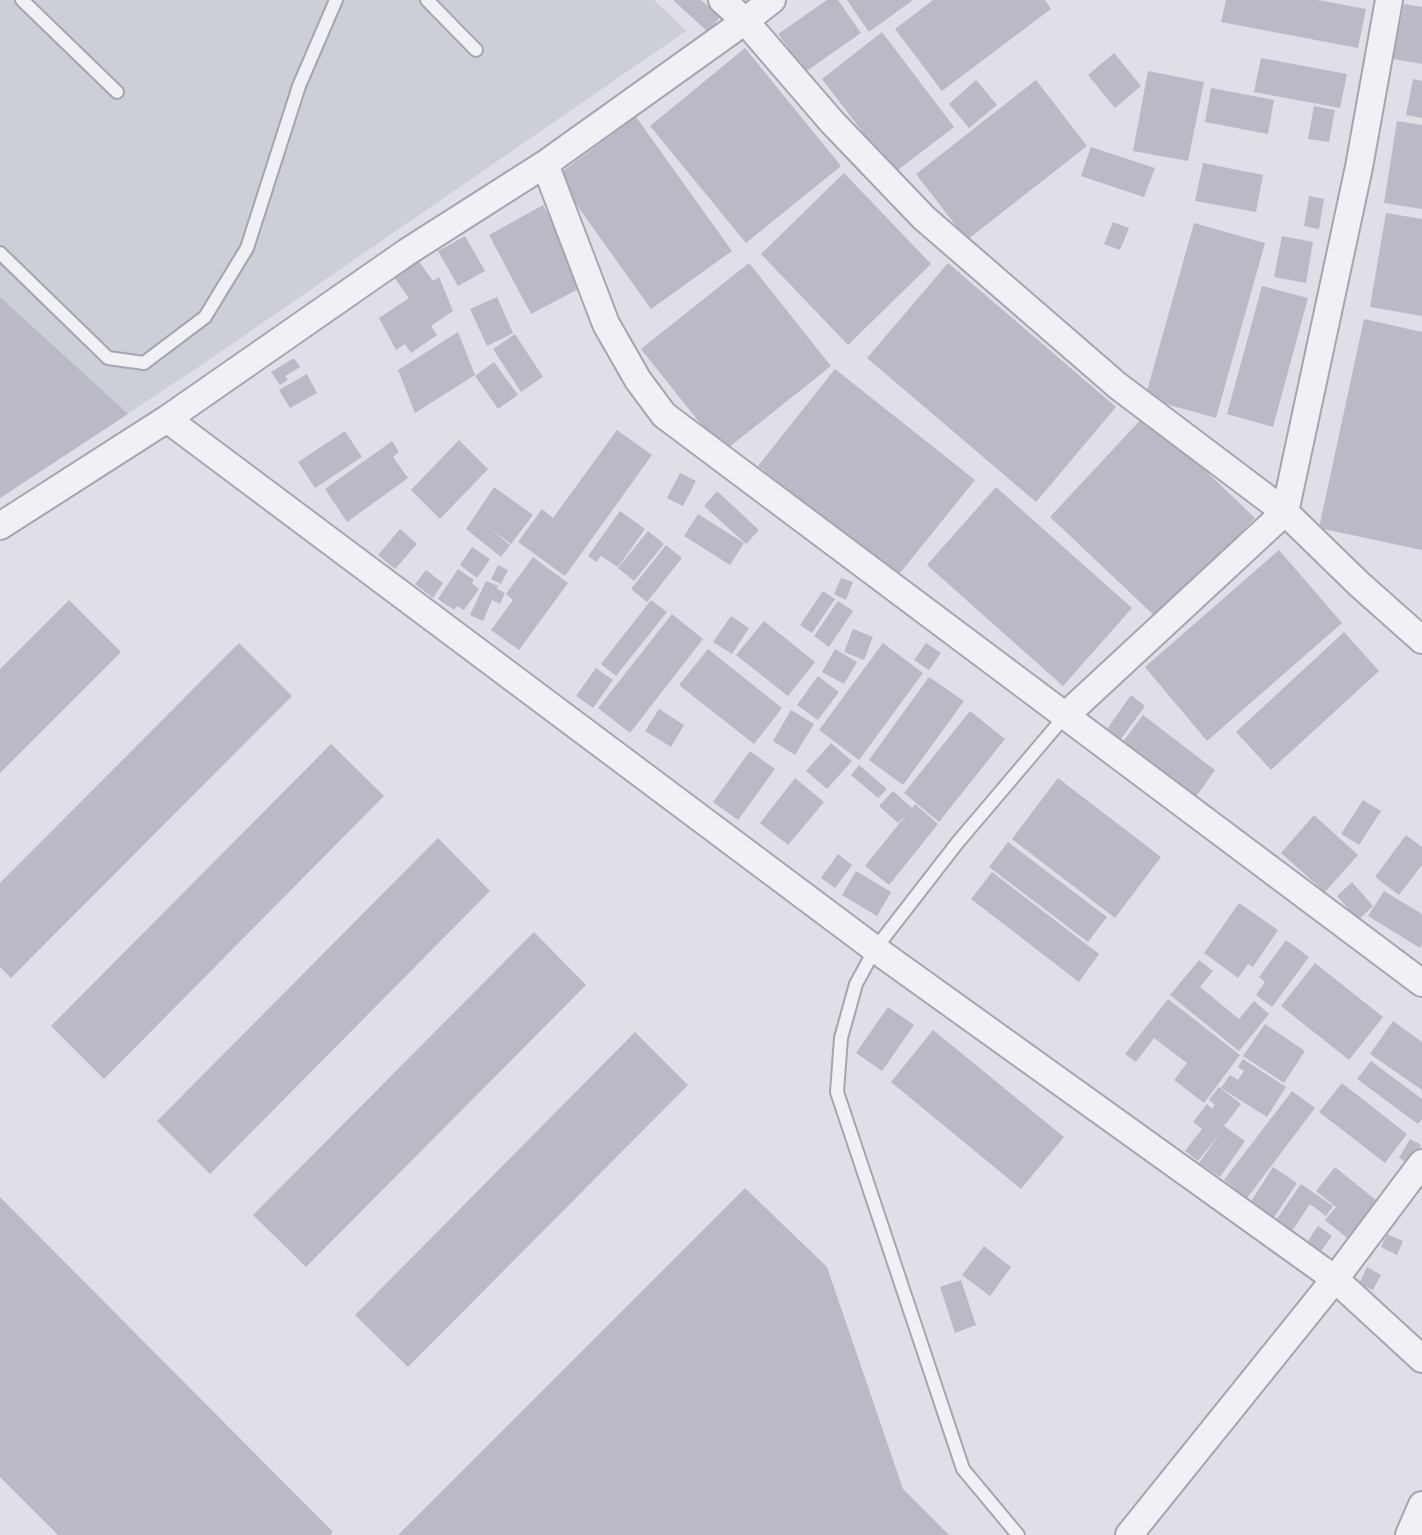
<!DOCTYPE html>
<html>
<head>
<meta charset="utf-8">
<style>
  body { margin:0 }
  canvas { display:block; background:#dedfe7 }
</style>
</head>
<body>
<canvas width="1422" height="1535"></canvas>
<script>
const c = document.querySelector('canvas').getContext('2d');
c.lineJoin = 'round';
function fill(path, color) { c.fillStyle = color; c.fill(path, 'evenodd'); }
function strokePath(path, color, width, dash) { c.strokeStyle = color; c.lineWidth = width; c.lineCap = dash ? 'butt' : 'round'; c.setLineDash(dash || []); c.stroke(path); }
fill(new Path2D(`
  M0,0h654l32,31 -486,335 -200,132z`), '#ccced8');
fill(new Path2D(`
  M673,0h28l19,17 -12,15z
  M827,0h11l23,33 -56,39 -27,-38z
  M847,0h66l-44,32z
  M933,0h112l6,9 -109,82 -47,-62z
  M1226,0h92l48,9 -8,39 -137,-26z
  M1404,4l18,3v57l-29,-5z
  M882,32l72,95 -60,46 -72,-94z
  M745,48l96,118 -95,77 -96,-117z
  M1114,53l27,33 -26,22 -27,-33z
  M1261,58l86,16 -7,34 -86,-16z
  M1148,71l56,11 -16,79 -55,-10z
  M1413,79l9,2v37l-16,-3z
  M976,80l21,25 -28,23 -20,-24z
  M1036,80l51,66 -120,94 -51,-66z
  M1211,88l63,12 -6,34 -63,-12z
  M1314,106l21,4 -6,32 -21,-3z
  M636,117l96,134 -81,58 -95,-133z
  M1397,121l25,4v84l-38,-6z
  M1091,147l64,21 -11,29 -63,-21z
  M1203,163l60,12 -7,37 -61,-11z
  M844,173l87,91 -83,81 -87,-91z
  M1309,196l15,3 -5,30 -15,-3z
  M543,205l43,80 -55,29 -42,-79z
  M1386,213l36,6v97l-52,-9z
  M1113,222l16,6 -9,22 -16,-6z
  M1194,223l71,20 -49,175 -71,-20z
  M465,236l20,35 -27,15 -20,-35z
  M1282,236l31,6 -7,41 -32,-6z
  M418,260l15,21 6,-4 14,34 -22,15 6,9 -26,18 -6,-9 -9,6 -17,-32 30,-20 -15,-21z
  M749,263l82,103 -108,86 -82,-103z
  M948,263l168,144 -80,95 -169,-144z
  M1262,286l46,12 -35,129 -46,-13z
  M0,297l128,117 -128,84z
  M497,297l16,36 -26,13 -17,-37z
  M1364,319l58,13v218l-103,-22z
  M458,332l17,43 -60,38 -17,-43z
  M515,334l28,43 -22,15 -28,-43z
  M294,358l6,9 -15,9 3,4 -8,5 -9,-13z
  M494,362l24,33 -20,14 -23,-33z
  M835,369l140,111 -79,98 -138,-112z
  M307,374l10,19 -27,15 -11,-18z
  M1146,414l109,104 -96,102 -109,-103z
  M617,430l35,25 -87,121 -47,-34 24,-33 11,9z
  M345,431l17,26 -47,31 -17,-26z
  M459,440l29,29 -48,50 -29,-29z
  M392,441l7,11 -6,5 15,21 -61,44 -22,-33z
  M680,473l16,8 -13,25 -16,-8z
  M494,487l39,28 -22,29 -23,-17 22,18 -9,12 -35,-28z
  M996,487l136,121 -69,78 -136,-121z
  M717,491l42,39 -13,14 -42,-38z
  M620,511l25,18 -27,38 -17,-11 -5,6 -8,-6z
  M698,514l46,29 -14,22 -46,-29z
  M400,529l17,15 -22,25 -17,-14z
  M648,531l16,13 -30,37 -16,-13z
  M666,545l16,13 -35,44 -16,-13z
  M472,547l18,12 -13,19 -17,-13z
  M1279,550l63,73 -135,118 -62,-74z
  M533,557l35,26 -49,67 -28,-20 22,-30 -7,-6z
  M498,565l10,5 -7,14 -10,-5z
  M458,569l16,11 -2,3 7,6 -15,21 -7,-4 -3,4 -16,-11z
  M426,570l17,13 -10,15 -18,-14z
  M841,578l12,4 -7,18 -12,-6z
  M486,581l12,5 -1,3 8,4 -5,11 -8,-4 -9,21 -13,-6z
  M823,591l12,8 -23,34 -12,-8z
  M69,600l52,52 -121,121v-104z
  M651,600l16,12 -51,64 -15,-12z
  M838,601l15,10 -24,36 -15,-11z
  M672,614l31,25 -73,94 -32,-25z
  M731,616l18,12 -17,26 -19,-12z
  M764,621l51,41 -27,34 -52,-41z
  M853,629l20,8 -9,23 -20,-8z
  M1344,632l35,39 -108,99 -35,-38z
  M239,643l53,53 -281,282 -11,-11v-84z
  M883,643l40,30 -64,87 -40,-30z
  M926,643l15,10 -12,17 -15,-10z
  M708,649l74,59 -28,36 -75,-59z
  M835,649l22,13 -13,22 -22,-12z
  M596,668l17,12 -20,28 -17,-12z
  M818,676l21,16 -21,28 -21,-15z
  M929,677l35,24 -61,84 -34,-25z
  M1131,695l14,11 -24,33 -14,-10z
  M659,709l25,16 -13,22 -26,-16z
  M791,710l23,14 -19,31 -22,-14z
  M970,711l35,28 -66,83 -35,-29z
  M1143,715l72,55 -20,28 -73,-55z
  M831,743l21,18 -25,28 -21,-18z
  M331,744l53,52 -280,283 -53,-53z
  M750,751l25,18 -37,51 -25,-18z
  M859,765l28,24 -9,9 -27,-23z
  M795,778l29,24 -36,43 -28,-22z
  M1058,778l103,79 -46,61 -103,-79z
  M893,791l19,17 3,-4 23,20 -49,61 -24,-19 42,-52 -9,9 -19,-17z
  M1363,800l18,11 -22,34 -18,-11z
  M1314,815l44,40 -33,37 -44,-39z
  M1406,835l16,12v18l-23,30 -24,-18z
  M438,838l52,53 -280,283 -53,-53z
  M1008,842l99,75 -19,25 -99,-75z
  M838,854l14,11 -17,23 -14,-10z
  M856,871l35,21 -14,24 -35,-21z
  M992,872l107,82 -20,28 -108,-83z
  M1352,882l21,24 -15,14 -21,-24z
  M1384,891l38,23v30l-2,4 -52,-32z
  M1239,903l39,27 -25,37 -5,-3 -10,14 -34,-25z
  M534,932l52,53 -280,282 -53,-52z
  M1286,940l23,17 -37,50 -16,-12 9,-13 -6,-5z
  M1199,960l14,11 -13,16 39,32 15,-18 15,13 -30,37 -69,-56z
  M1315,963l68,54 -34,43 -68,-54z
  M1168,999l72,56 -36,48 -30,-23 13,-17 -33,-25 -18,24 -11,-8z
  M888,1007l26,18 -32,46 -26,-18z
  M1393,1021l29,21v48l-52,-36z
  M1265,1024l40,27 -21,32 -41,-27z
  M933,1030l131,107 -43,52 -130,-107z
  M635,1032l53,53 -280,282 -53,-52z
  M1243,1059l43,28 -19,30 -46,-29 9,-13 8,5 6,-9 -6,-4z
  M1371,1061l51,38v20l-4,5 -61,-45z
  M1342,1083l65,51 -22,29 -66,-51z
  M1219,1087l22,17 -17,22 21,15 -25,36 -21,-14 22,-31 -23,29 -13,-10 17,-22 -9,-7 14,-18 5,5 3,-4 -6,-5z
  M1292,1091l23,17 -68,90 -23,-18z
  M1410,1139l11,6 -10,20 -12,-7z
  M1273,1167l24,16 -24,36 -23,-16z
  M1335,1167l42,34 -30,37 -22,-18 10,-12h2l-21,-17z
  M1301,1184l32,22 -7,10 -16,-12 -18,27 -16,-11z
  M745,1188l82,79 76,222 46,46h-551z
  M0,1197l333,335 -3,3h-272l-58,-58z
  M1318,1226l14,10 -13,18 -14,-9z
  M1387,1234l16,7 -6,14 -16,-8z
  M984,1246l27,21 -21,29 -28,-21z
  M1367,1267l14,8 -8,15 -14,-6z
  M961,1280l15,45 -21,8 -15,-46z`), '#b9bac6');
const lane = new Path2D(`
  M22,0l95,92
  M427,0l49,50
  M0,253l108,105 36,5 61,-46 42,-69 52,-162 37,-86
  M1018,1535l-55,-66 -126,-377 4,-54 15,-54 19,-35 83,-107 107,-126`);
const street = new Path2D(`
  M722,0l23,21 87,101 92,96 194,168 167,126 74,72 63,56
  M545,164l61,160 32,56 26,35 758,568
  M167,419l708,530 460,330 87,80
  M0,526l167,-107 240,-167 138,-88 200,-143 27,-21
  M1065,716l220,-204 74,-345 30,-167
  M1129,1535l206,-256 87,-116
  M1409,1535l13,-30`);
strokePath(lane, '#a4a5b0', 16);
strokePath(street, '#a4a5b0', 30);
strokePath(lane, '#f0f1f5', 12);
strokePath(street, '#f0f1f5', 26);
</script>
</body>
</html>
